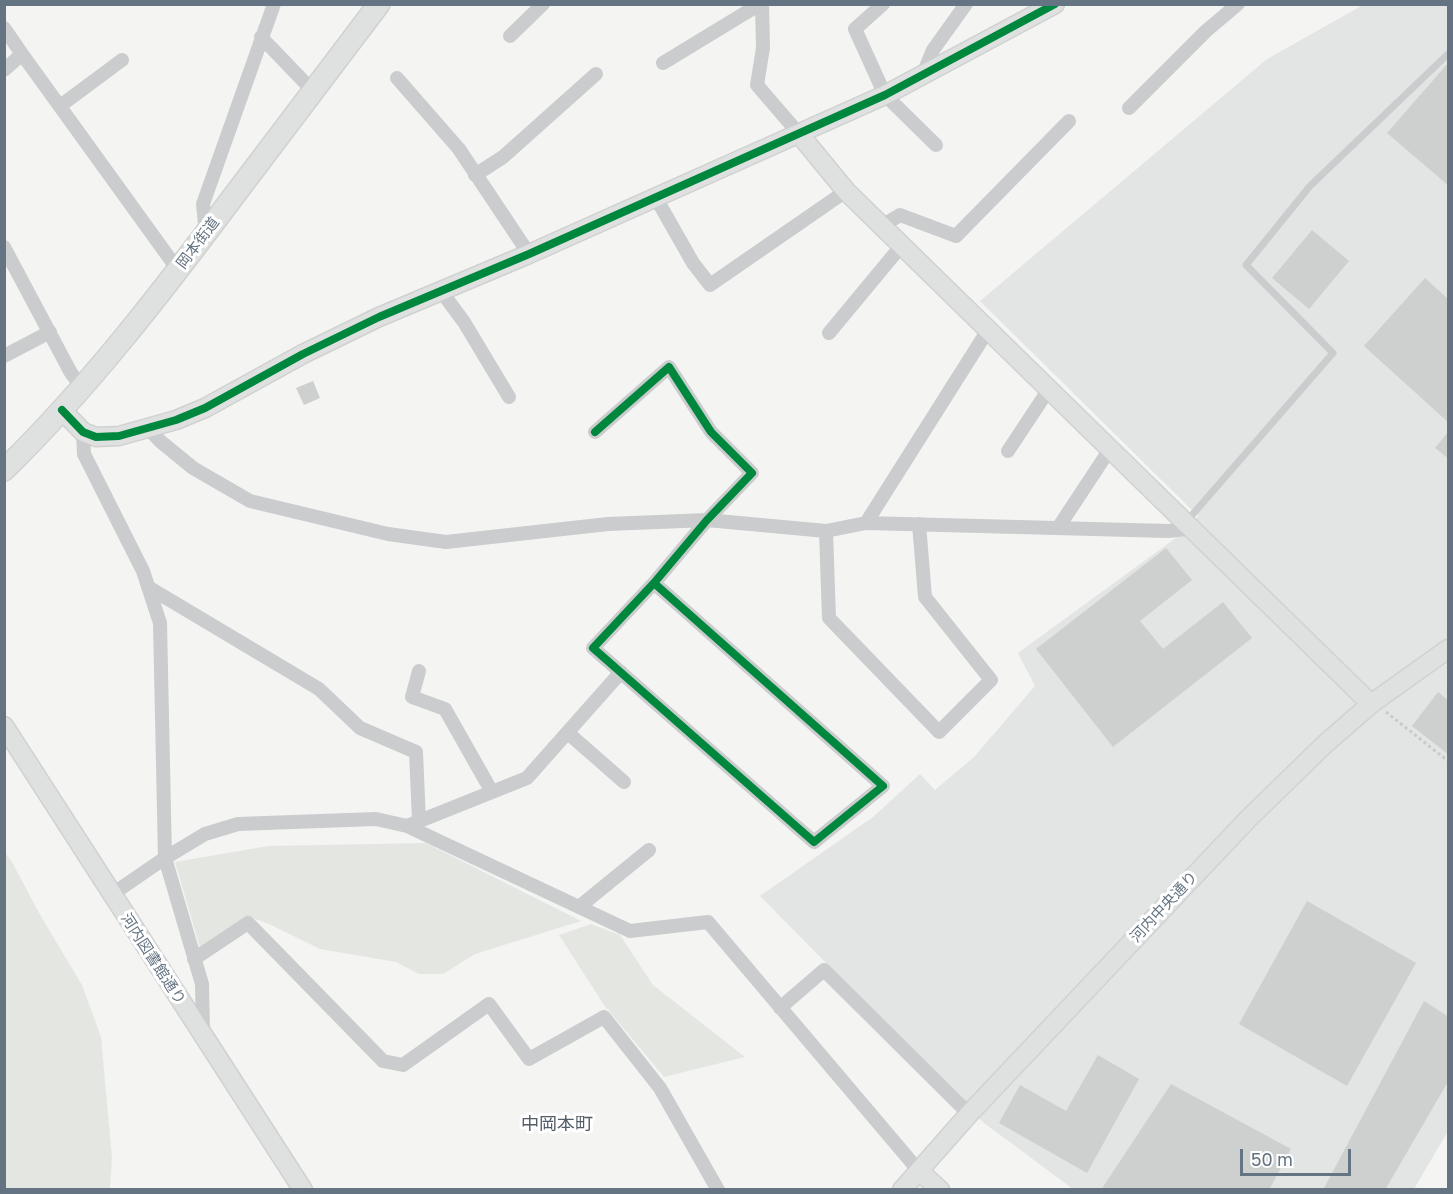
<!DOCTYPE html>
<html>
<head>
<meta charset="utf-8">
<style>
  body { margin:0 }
  #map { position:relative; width:1453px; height:1194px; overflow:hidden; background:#f4f4f3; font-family:"Golos Text",sans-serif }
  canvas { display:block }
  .frame { position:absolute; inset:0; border:6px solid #657482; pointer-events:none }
  .scale { position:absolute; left:1240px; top:1149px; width:111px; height:27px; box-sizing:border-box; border:3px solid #657482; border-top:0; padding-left:8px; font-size:18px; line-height:21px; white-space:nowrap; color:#657482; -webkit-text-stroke:4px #fff; paint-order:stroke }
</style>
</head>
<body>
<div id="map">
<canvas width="1453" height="1194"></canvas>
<div class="frame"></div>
<div class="scale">50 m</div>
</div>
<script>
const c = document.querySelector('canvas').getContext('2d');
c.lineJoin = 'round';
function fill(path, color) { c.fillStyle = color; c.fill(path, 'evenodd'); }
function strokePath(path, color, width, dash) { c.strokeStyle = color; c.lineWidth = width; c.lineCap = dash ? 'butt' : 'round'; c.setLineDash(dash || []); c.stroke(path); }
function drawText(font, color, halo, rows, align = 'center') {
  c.font = font + ' "Golos Text","Noto Sans JP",sans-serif'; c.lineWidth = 6; c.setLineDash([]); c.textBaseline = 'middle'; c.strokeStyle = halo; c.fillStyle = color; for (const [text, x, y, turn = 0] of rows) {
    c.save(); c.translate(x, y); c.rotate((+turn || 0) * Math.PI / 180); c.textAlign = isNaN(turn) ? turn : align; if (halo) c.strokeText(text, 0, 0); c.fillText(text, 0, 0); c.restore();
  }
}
fill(new Path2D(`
  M1363,5h85v1126l-34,58h-341l-89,-66 -224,-227 113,-79 47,-43 15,16 39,-33 61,-71 -17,-33 159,-116 21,-21 -218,-215 287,-242z`), '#e3e4e4');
fill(new Path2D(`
  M426,843l155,78 -106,33 -32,20h-24l-23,-12 -76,-13 -51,-25 -22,-8 -47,32 -25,-86 93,-16z
  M5,853l6,7 28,53 43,72 19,52 11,121 -2,31h-105z
  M591,924l29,11 33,50 92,72 -81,20 -60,-72 -45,-70z`), '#e4e7e1');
fill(new Path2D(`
  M1449,62v124l-62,-53z
  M1312,230l37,31 -40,48 -37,-31z
  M1425,278l24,22v123l-85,-77z
  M313,381l7,17 -16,7 -8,-17z
  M1449,431v28l-14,-11z
  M1166,548l26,32 -52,41 23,28 60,-47 29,36 -139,109 -77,-98z
  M1438,692l11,9v54l-37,-29z
  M1307,901l109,62 -69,123 -108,-62z
  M1424,1001l25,16v63l-64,110h-62z
  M1098,1055l41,24 -52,94 -88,-50 21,-38 46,26z
  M1171,1084l120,65 -22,41h-168z`), '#cecfcf');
const secondary = new Path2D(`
  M800,135l46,56 525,513
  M62,410l21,22 13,5 23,-1 57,-16 29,-12 98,-54 76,-37 150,-63 356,-159 170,-91
  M4,726l299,464
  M919,1171l21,19
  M902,1190l67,-76 279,-295 77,-75 46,-40 77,-55`);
const primary = new Path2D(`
  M4,470c85,-83 158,-178 229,-273 48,-64 97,-128 146,-193`);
strokePath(secondary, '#d0d1d1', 21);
strokePath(primary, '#d0d1d1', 24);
strokePath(new Path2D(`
  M1386,712l62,49`), '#c9cac9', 3, [3, 3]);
strokePath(new Path2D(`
  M1186,522l147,-169 -87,-88 64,-79 138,-132`), '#cacccd', 7);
strokePath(new Path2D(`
  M762,4l1,44 -6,37 43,50
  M883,4l-28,25 30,66 51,50
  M4,28l18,26 -18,16
  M510,36l33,-32
  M261,37l52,54
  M22,54l156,216
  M663,63l97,-59
  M922,77l11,-27 33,-46
  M397,78l62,71 70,105
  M60,106l62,-46
  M1129,108l77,-77 32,-27
  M475,175l28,-18 93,-83
  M656,198l37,65 17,22 136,-94
  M882,226l18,-11 56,21 113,-115
  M206,233l-3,-29 71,-200
  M4,247l67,126 11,14
  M441,291l23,31 45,75
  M829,333l73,-88
  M4,356l46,-24
  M149,429l11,12 33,27 57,33 138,33 58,8 162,-18 99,-4 119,11 40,-8 303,8 23,-3
  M83,432l1,22 59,117 17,52 5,235 37,126 1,50
  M595,432l74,-65 42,65 41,41 -45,47 -53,63 -61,65 221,194 69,-56 -229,-203
  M1008,451l41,-62
  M866,523l122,-193
  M1058,528l52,-79
  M826,531l3,87 110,114 52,-52 -66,-83 -6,-73
  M148,587l171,102 41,39 56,24 3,69
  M419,671l-7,26 33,12 47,83
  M568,733l56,49
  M407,826l223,105 78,-9 211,249
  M111,895l54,-37 40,-24 33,-10 138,-5 31,7 120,-48 94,-106
  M579,907l70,-57
  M194,959l54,-36 135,138 20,4 86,-61 40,55 75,-42 56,71 58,102
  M780,1008l44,-38 145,144`), '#cacccd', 14);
strokePath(secondary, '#dfe0e0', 18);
strokePath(primary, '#dfe0e0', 21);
strokePath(new Path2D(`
  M62,410l21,22 13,5 23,-1 57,-16 29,-12 98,-54 76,-37 150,-63 356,-159 170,-91
  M595,432l74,-65 42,65 41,41 -45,47 -53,63 -61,65 221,194 69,-56 -229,-203`), '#00873e', 8);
drawText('15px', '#657482', '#fff', [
  ["岡本街道",198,243,-53],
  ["河内中央通り",1164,907,-47],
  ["河内図書館通り",153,959,57]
]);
drawText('18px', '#535d67', '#fff', [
  ["中岡本町",557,1124]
]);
</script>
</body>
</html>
